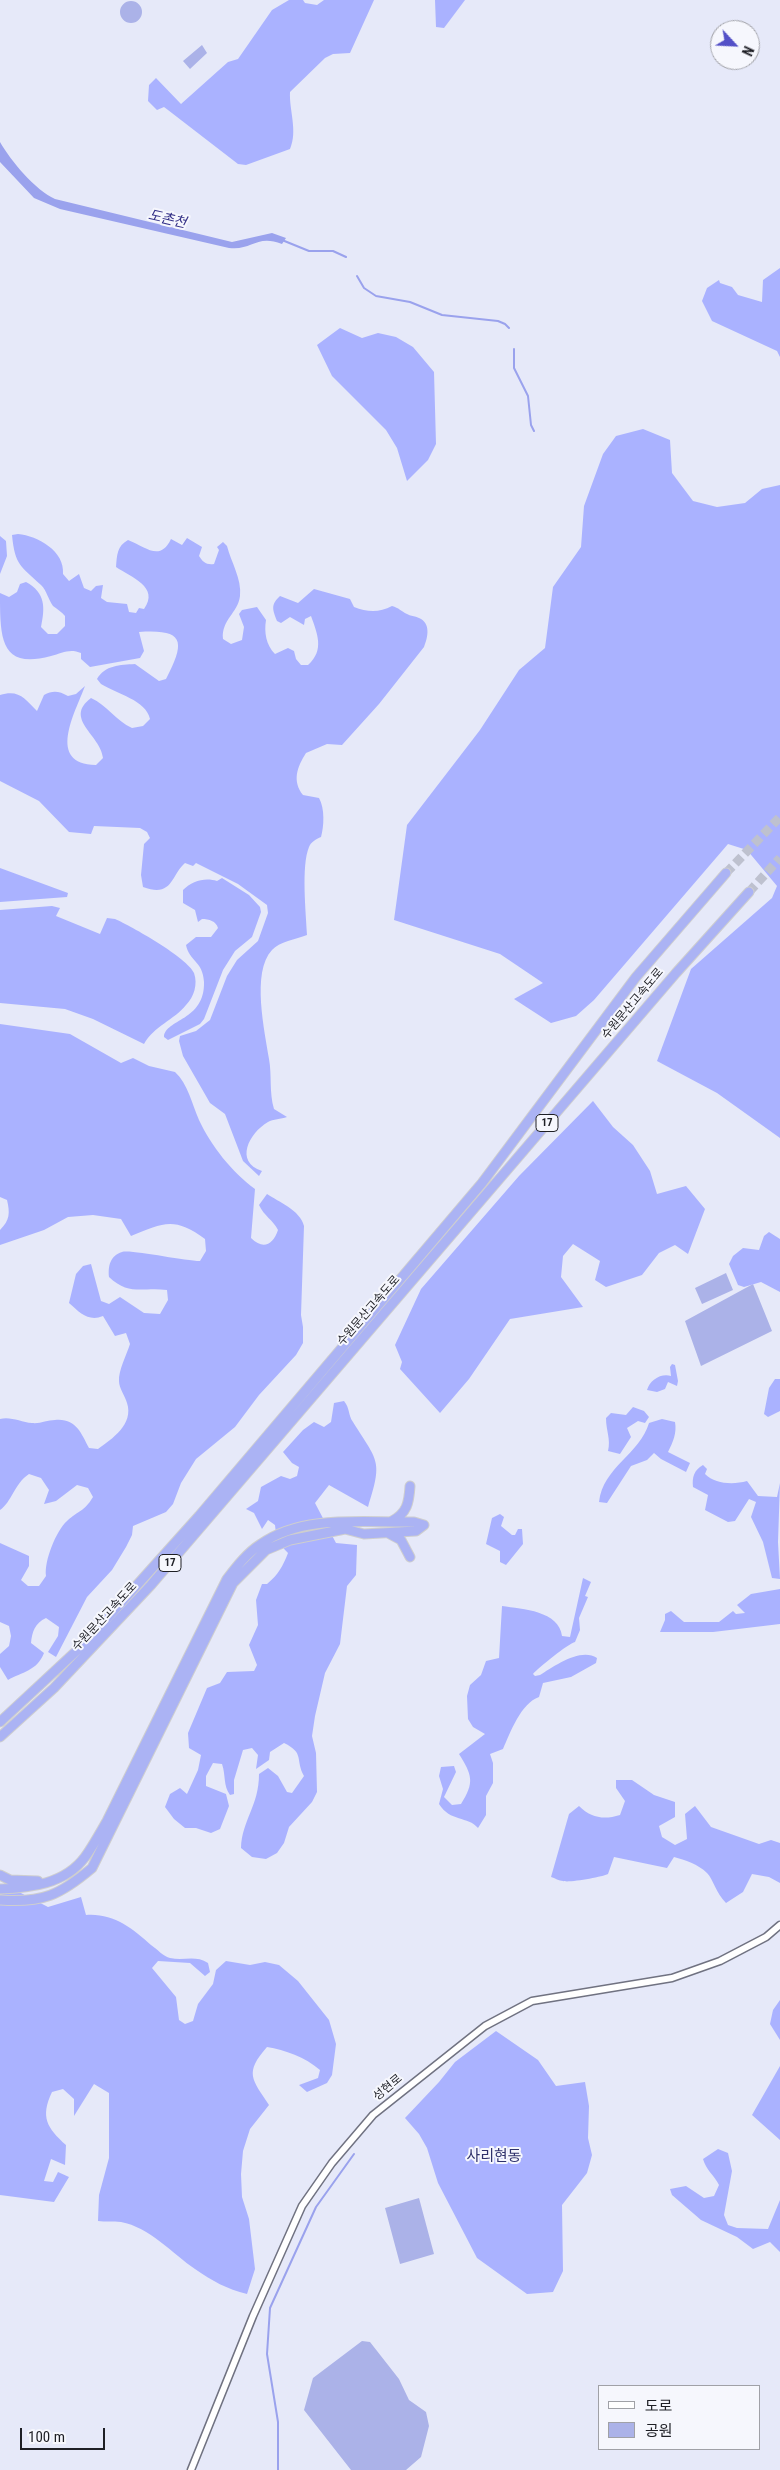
<!DOCTYPE html>
<html>
<head>
<meta charset="utf-8">
<style>
  body { margin:0 }
  #map { position:relative; width:780px; height:2470px; overflow:hidden; background:#e6e9f9; font-family:"Roboto Condensed","Noto Sans KR",sans-serif }
  canvas { display:block }
  .legend { position:absolute; left:598px; top:2385px; width:162px; height:65px; box-sizing:border-box; background:#f6f7fd; border:1px solid #a0a1a7; margin:0; padding:6px 9px; list-style:none; font-size:15px; color:#1e1f25 }
  .legend li { display:flex; align-items:center; gap:10px; height:25px }
  .legend b { width:25px; border:1px solid #a0a1a7 }
  .north { position:absolute; left:710px; top:20px; width:50px; height:50px; box-sizing:border-box; background:#f6f7fd; border:1px solid #a0a1a7; border-radius:50%; rotate:115deg; font-size:14px; font-weight:700; line-height:20px; text-align:center; color:#1e1f25 }
  .north::after { content:''; display:block; margin:auto; width:18px; height:22px; background:#5350c7; clip-path:polygon(50% 0,100% 100%,50% 72%,0 100%) }
  .scale { position:absolute; left:20px; top:2428px; width:85px; height:22px; box-sizing:border-box; border:2px solid #1e1f25; border-top:0; padding-left:6px; font-size:15px; line-height:18px; white-space:nowrap; color:#1e1f25; -webkit-text-stroke:4px #f6f7fd; paint-order:stroke }
</style>
</head>
<body>
<div id="map">
<canvas width="780" height="2470"></canvas>
<ul class="legend">
<li><b style="height:6px;background:#fff"></b>도로</li>
<li><b style="height:14px;background:#abb2e8"></b>공원</li>
</ul>
<div class="north">N</div>
<div class="scale">100 m</div>
</div>
<script>
const c = document.querySelector('canvas').getContext('2d');
c.lineJoin = 'round';
function fill(path, color) { c.fillStyle = color; c.fill(path, 'evenodd'); }
function strokePath(path, color, width, dash) { c.strokeStyle = color; c.lineWidth = width; c.lineCap = dash ? 'butt' : 'round'; c.setLineDash(dash || []); c.stroke(path); }
function drawText(font, color, halo, rows, align = 'center') {
  c.font = font + ' "Roboto Condensed","Noto Sans KR",sans-serif'; c.lineWidth = 4; c.setLineDash([]); c.textBaseline = 'middle'; c.strokeStyle = halo; c.fillStyle = color; for (const [text, x, y, turn = 0] of rows) {
    c.save(); c.translate(x, y); c.rotate((+turn || 0) * Math.PI / 180); c.textAlign = isNaN(turn) ? turn : align; if (halo) c.strokeText(text, 0, 0); c.fillText(text, 0, 0); c.restore();
  }
}
fill(new Path2D(`
  M120 12a11 11 0 1 1 22 0a11 11 0 1 1-22 0Z
  M202,45l5,8 -17,16 -7,-8z
  M726,1273l7,17 -31,14 -7,-16z
  M753,1284l19,47 -71,35 -16,-45z
  M419,2198l15,56 -34,10 -15,-56z
  M362,2341l8,1 29,37 10,21 17,12 3,14 -8,31 -15,13h-55l-47,-60 9,-32z`), '#abb2e8');
fill(new Path2D(`
  M289,0h14l2,3 12,2 7,-5h50l-24,53 -17,1 -8,4 -35,34c-1,18 8,39 0,57l-44,16 -8,-1 -70,-54 -4,-3 -7,3 -9,-9 1,-16 7,-7 25,26 47,-42 10,-3 34,-49z
  M435,0h30l-21,28 -8,-1z
  M780,268v89l-3,-6 -65,-30 -10,-20 5,-13 12,-8 1,3 12,4 6,8 24,7 1,-22z
  M340,328l22,10 16,-5 18,4 17,10 21,25 2,72 -8,16 -21,21 -10,-33 -11,-18 -54,-54 -15,-31z
  M643,429l27,11 2,33 21,28 24,6 28,-4 17,-14 18,-4v653l-63,-45 -60,-32 34,-92 81,-71 5,-12 -30,-36 -19,-6 -134,156 -18,16 -25,7 -37,-24 29,-16 -43,-29 -106,-34 13,-95 73,-95 39,-60 26,-22 8,-61 28,-40 3,-41 19,-52 13,-18z
  M18,534c20,2 47,17 45,40l6,7 10,-7 5,14 7,3 5,-5 7,-1 -2,13 6,4 20,2 2,8 7,1 3,-5 5,1c16,-22 -13,-32 -28,-42 1,-12 1,-21 12,-27 18,7 32,22 43,-1l11,6 5,-7 15,9 -3,9c4,6 7,9 15,8l5,-14 -2,-3 6,-5 4,4c4,16 15,33 13,50 -2,17 -19,24 -17,43l8,5 11,-4 2,-13 -5,-13 3,-4 15,-3 9,13c-2,12 0,25 9,34l13,-6 6,3 2,8 5,6h7c17,-15 9,-32 3,-49l-6,3 -1,6 -14,-8 -9,6 -4,-2c-4,-11 -7,-16 3,-25l18,7 16,-14 36,10 4,8c13,5 25,6 38,-1 7,2 9,5 15,8 3,2 8,2 12,4 12,5 9,19 5,29l-45,57 -37,41 -15,-1 -21,9c-9,14 -14,28 -3,42l16,3c6,10 5,29 2,39 -5,2 -10,5 -12,10 -8,19 -3,66 -2,88 -11,4 -28,7 -35,15 -21,22 -7,82 -3,109 3,16 0,33 5,50l13,8c-6,2 -14,2 -19,5 -19,11 -34,40 -6,49l-3,5 -16,-15 -18,-47 -15,-11 -27,-47 -4,-15 1,-5 16,-5 14,-11 17,-44 10,-16 21,-19 10,-28 -1,-8 -29,-21 -42,-21 -3,3 -8,-3c-14,12 -12,35 -42,24l-2,-12 3,-31 6,-6 -3,-6 -7,-4 -46,-2 -3,8 -22,-2 -30,-31 -39,-20v-86c19,-6 25,4 37,16l7,-16c9,-5 15,-4 24,1l8,-2 9,-8c-10,27 -39,78 11,79l7,-7c-2,-23 -40,-39 -12,-60 16,7 25,23 41,30l11,-2 7,-7c-4,-19 -33,-25 -49,-35l-4,-5c8,-14 23,-14 38,-15l24,17 7,-2c20,-38 18,-50 -27,-47l5,19 -4,7 -50,9 -9,-8v-6c-11,-5 -19,0 -30,3 -51,14 -51,-18 -51,-63l9,4 8,-5 3,-8 6,-2c20,11 19,26 15,45l7,7h9l8,-8v-10c-3,-4 -8,-7 -12,-10 -5,-7 -6,-15 -12,-21 -20,-19 -26,-19 -29,-50z
  M0,536l6,5 1,15 -7,18z
  M0,868l68,25 -1,4 -67,5z
  M222,878l27,17 11,12 1,5 -9,25 -17,14 -12,19 -19,49 -4,5 -32,16 -4,-3c1,-18 41,-16 40,-55 -1,-21 -15,-21 -18,-37l10,-8h15l7,-9c-2,-7 -9,-9 -16,-9l-4,3 -3,-12 -12,-7v-13c9,-9 22,-13 34,-9z
  M52,906l8,2 -4,8 44,18 7,-16 8,1c16,7 73,39 79,54 4,11 0,24 -8,32 -12,15 -32,21 -42,39l-51,-25 -28,-10 -65,-6v-93z
  M0,1024l70,10 51,29 12,-5 16,8 26,6c13,12 17,32 24,48 12,26 33,52 56,69l-4,49c12,12 22,7 27,-8 -5,-10 -14,-14 -19,-25l8,-11c12,8 33,16 37,32l-3,89 2,12v16l-7,12 -37,40 -24,32 -39,32 -15,24 -8,21 -7,8 -33,14 -1,9 -6,12 -14,23 -25,27 -31,60 -8,-5 10,-16 1,-9 -13,-9c-11,5 -14,14 -15,25l13,10c-7,18 -22,19 -36,27l-8,-13v-13l9,-8 2,-10 -2,-10 -9,-4v-79l29,13v10l-8,14 7,6h11l7,-10c-2,-15 10,-45 21,-55 12,-11 17,-9 26,-24l-5,-9 -11,-3 -21,16 -12,3 5,-14 -8,-12 -12,-4c-15,10 -17,28 -29,36v-91c10,-3 21,3 32,4 8,1 15,-3 23,-3 21,-2 26,13 34,28l9,1c14,-10 36,-25 29,-46 -2,-7 -8,-15 -8,-22 -1,-10 8,-27 11,-37l-4,-11 -11,3 -12,-20c-14,6 -23,-3 -34,-13l7,-29 7,-8 8,-2 10,37 8,3 11,-7 24,16 16,1 8,-14 -1,-10c-25,-3 -38,6 -58,-13 -1,-11 1,-21 13,-25 8,-3 62,9 78,9l6,-10 -1,-12c-31,-23 -42,-16 -74,-3l-10,-17 -28,-4 -25,2 -24,13 -44,15v-15c10,-10 10,-17 7,-30l-7,-3z
  M593,1101l20,26 20,18 17,26 7,23 29,-8 19,23 -17,45 -13,-9 -16,8 -17,22 -36,12 -11,-7 5,-19 -27,-17 -10,12 -2,21 22,30 -73,12 -41,60 -29,34 -40,-44 2,-7 -7,-17 26,-56 98,-113z
  M769,1232l11,7v53l-19,-10 -17,5 -6,-2 -9,-21 4,-8 10,-8 16,2 5,-14z
  M672,1364l3,1 3,16 -1,5 -9,-4 -3,7 -8,3 -10,-2c3,-10 14,-17 24,-14l-1,-9z
  M775,1379h5v32l-12,6 -4,-3 5,-26z
  M344,1401c6,7 4,14 9,21 25,40 30,38 15,85l-39,-22 -14,18 21,40 21,2 -1,30 -9,11 -7,58 -15,29 -10,43 -3,20 4,17 1,39 -5,10 -23,25 -5,16 -7,10 -11,6 -14,-2 -11,-9c1,-28 18,-42 18,-74l9,-6 10,8 9,16 5,1 12,-17c-9,-16 1,-23 -20,-33l-14,9 -1,8 -13,9 2,-14 -6,-7 -9,2 -9,30v14l-4,1c-7,-10 -4,-19 -8,-31l-9,-1 -7,13v10l20,8 3,12 -9,23 -9,4 -15,-5h-11l-11,-9 -9,-12 5,-13 10,-6 7,6 11,-24 3,-15 -12,-7 -1,-15 19,-45 13,-5 7,-11 27,-1 3,-6 -8,-20 9,-20 -2,-25 6,-16h5c11,-9 16,-18 21,-31 -9,-9 -12,-16 -13,-28l-7,-5 -6,9 -8,-16 -8,-4 12,-8 3,-14 20,-11 9,3 7,-3 2,-9 -7,-4 -9,-11 20,-22 11,-8 10,5 7,-5 3,-19z
  M633,1407l11,4 5,6 -4,6 -7,-2 -11,7 4,9 -11,17 -12,-3c3,-12 -2,-20 -2,-33l5,-5 15,2z
  M662,1419l13,3c2,11 -2,20 -7,30l22,11 -4,9 -25,-13 -7,-6 -7,7 -16,6 -24,37 -8,-1c4,-35 41,-48 50,-79z
  M703,1465l4,4 -2,5c10,10 28,11 42,7l11,15 19,1 3,-14 -2,59 2,37 -8,-1 -9,-36 -12,-25 5,-15 -7,-3 -14,22 -7,1 -23,-12 3,-15 -15,-8c-1,-10 1,-17 10,-22z
  M500,1514l4,3 -3,9 11,9h3l3,-6h4l1,15 -17,21 -6,-3v-11l-14,-7 6,-26z
  M583,1578l8,4 -6,14 3,1 -9,21 1,12 -5,12c-6,1 -38,27 -42,32l2,2 5,-1c14,-9 41,-28 57,-17l-1,5 -25,14 -28,6 -4,14c-18,6 -29,36 -36,52l-13,5 3,9v20l-7,13v19l-8,13c-10,-12 -28,-6 -39,-24l4,-15 -4,-13 2,-9 13,-1 2,6 -12,25 8,8 9,-1c14,-22 11,-29 -2,-50l26,-20 -12,-7 -5,-8 -1,-23 3,-11 11,-10 5,-14 13,-3 3,-52c21,3 57,5 60,30l8,1z
  M780,1589v35l-67,8h-53l5,-12v-6l6,-3 13,11h35l14,-11 3,3 9,-1 -8,-8 14,-11z
  M616,1780h16l22,15 21,7v15l-16,9 3,11 13,8 12,-6 -2,-25 10,-8 16,21 48,17 12,-4 9,3v40l-11,-6 -17,-3 -9,18 -17,11c-10,-10 -13,-24 -19,-30 -9,-9 -22,-13 -33,-16l-7,11 -53,-11 -6,17c-6,3 -39,9 -45,7 -4,0 -8,-3 -12,-4l18,-63 10,-8c12,12 25,14 41,9l5,-14 -9,-13z
  M5,1892h14l29,15 33,-10 5,18c27,-2 46,13 65,30 6,4 13,12 19,13 14,3 26,-3 38,5l2,9 -5,4 -15,-13 -32,-2 -6,7 24,29 3,23 6,4 8,-3 5,-17 15,-20 3,-14 10,-9 24,4 15,-3 14,3 19,16 31,39 7,24 -4,31 -5,8 -20,9 -8,-7 19,-7 2,-8c-15,-13 -35,-20 -53,-23 -23,26 -15,32 2,58l-19,24 -7,22 -2,23 1,23 7,22 6,50 -8,25c-20,-5 -35,-13 -52,-25 -22,-15 -46,-42 -74,-47 -8,-1 -16,0 -23,-1l1,-26 10,-37v-65l-15,-9 -20,32v-17l-11,-10 -11,3c-12,25 -5,36 14,53l-1,20 -14,-6 -7,22 9,1 5,-10 11,5 -15,25 -54,-7v-300z
  M780,2000v40l-10,-16 3,-14z
  M496,2031l42,29 18,26 29,-4 4,24 -1,32 4,17 -5,18 -25,32 1,66 -10,21 -26,2 -50,-36 -39,-75 -11,-35 -8,-14 -14,-16 34,-36 16,-20z
  M780,2066v74l-28,-25z
  M718,2149l10,4 4,18 -8,44 4,10 9,3 31,1 12,-29v52l-10,-10 -17,7 -16,-12 -36,-17 -29,-25 -2,-6 16,-3 18,12 10,-2 5,-11c-5,-10 -13,-15 -16,-26z`), '#aab2ff');
fill(new Path2D(`
  M0,142c11,19 35,48 55,57l177,43 40,-9 14,5 -4,6c-26,-10 -30,7 -53,4l-169,-39 -26,-11 -34,-36z`), '#9aa2ed');
strokePath(new Path2D(`
  M282,240l27,11h24l13,6
  M357,276l7,12 12,8 34,6 32,13 56,6 7,3 4,4
  M514,349v19l14,28 3,29 3,6
  M278,2470v-48l-11,-68 3,-46 46,-101 38,-53`), '#9aa2ed', 2);
strokePath(new Path2D(`
  M726,873l54,-56
  M749,892l31,-34`), '#bec1cf', 9, [9, 4.5]);
const secondary = new Path2D(`
  M191,2470l62,-154 49,-110 30,-43 41,-48 112,-89 47,-25 140,-23 48,-17 46,-24 14,-12`);
const highway = new Path2D(`
  M392,1521c15,-8 17,-18 18,-35
  M388,1533l13,7 9,17
  M0,1722l85,-79 114,-127 283,-333 154,-206 90,-104
  M0,1737l54,-49 97,-103 525,-612 73,-81
  M0,1875l10,5 28,1
  M0,1889c30,-1 65,-5 85,-32 8,-11 15,-24 22,-36l120,-242c10,-13 20,-26 34,-35 42,-30 104,-21 153,-22l10,3
  M0,1900c43,3 60,-5 92,-32l141,-285 33,-33 24,-10 55,-11 19,5 52,-3 8,-6`);
strokePath(secondary, '#707281', 9);
strokePath(highway, '#cececf', 11);
strokePath(secondary, '#fff', 6);
strokePath(highway, '#abb3f4', 9);
for (const [x, y, w] of [
  [547,1123,22],
  [170,1563,22]
]) { const box = new Path2D(); box.roundRect(x - w / 2, y - 8.5, w, 17, 4); c.fillStyle = '#f6f7fd'; c.fill(box); strokePath(box, '#1e1f25', 1); }
drawText('bold 11px', '#1e1f25', null, [
  ["17",547,1123],
  ["17",170,1563]
]);
drawText('12px', '#1e1f25', '#f6f7fd', [
  ["수원문산고속도로",633,1004,-50],
  ["수원문산고속도로",369,1311,-49],
  ["수원문산고속도로",105,1617,-47],
  ["성현로",388,2088,-40]
]);
drawText('italic 14px', '#353288', '#f6f7fd', [
  ["도촌천",167,220,13]
]);
drawText('15px', '#2f316b', '#f6f7fd', [
  ["사리현동",494,2157]
]);
</script>
</body>
</html>
